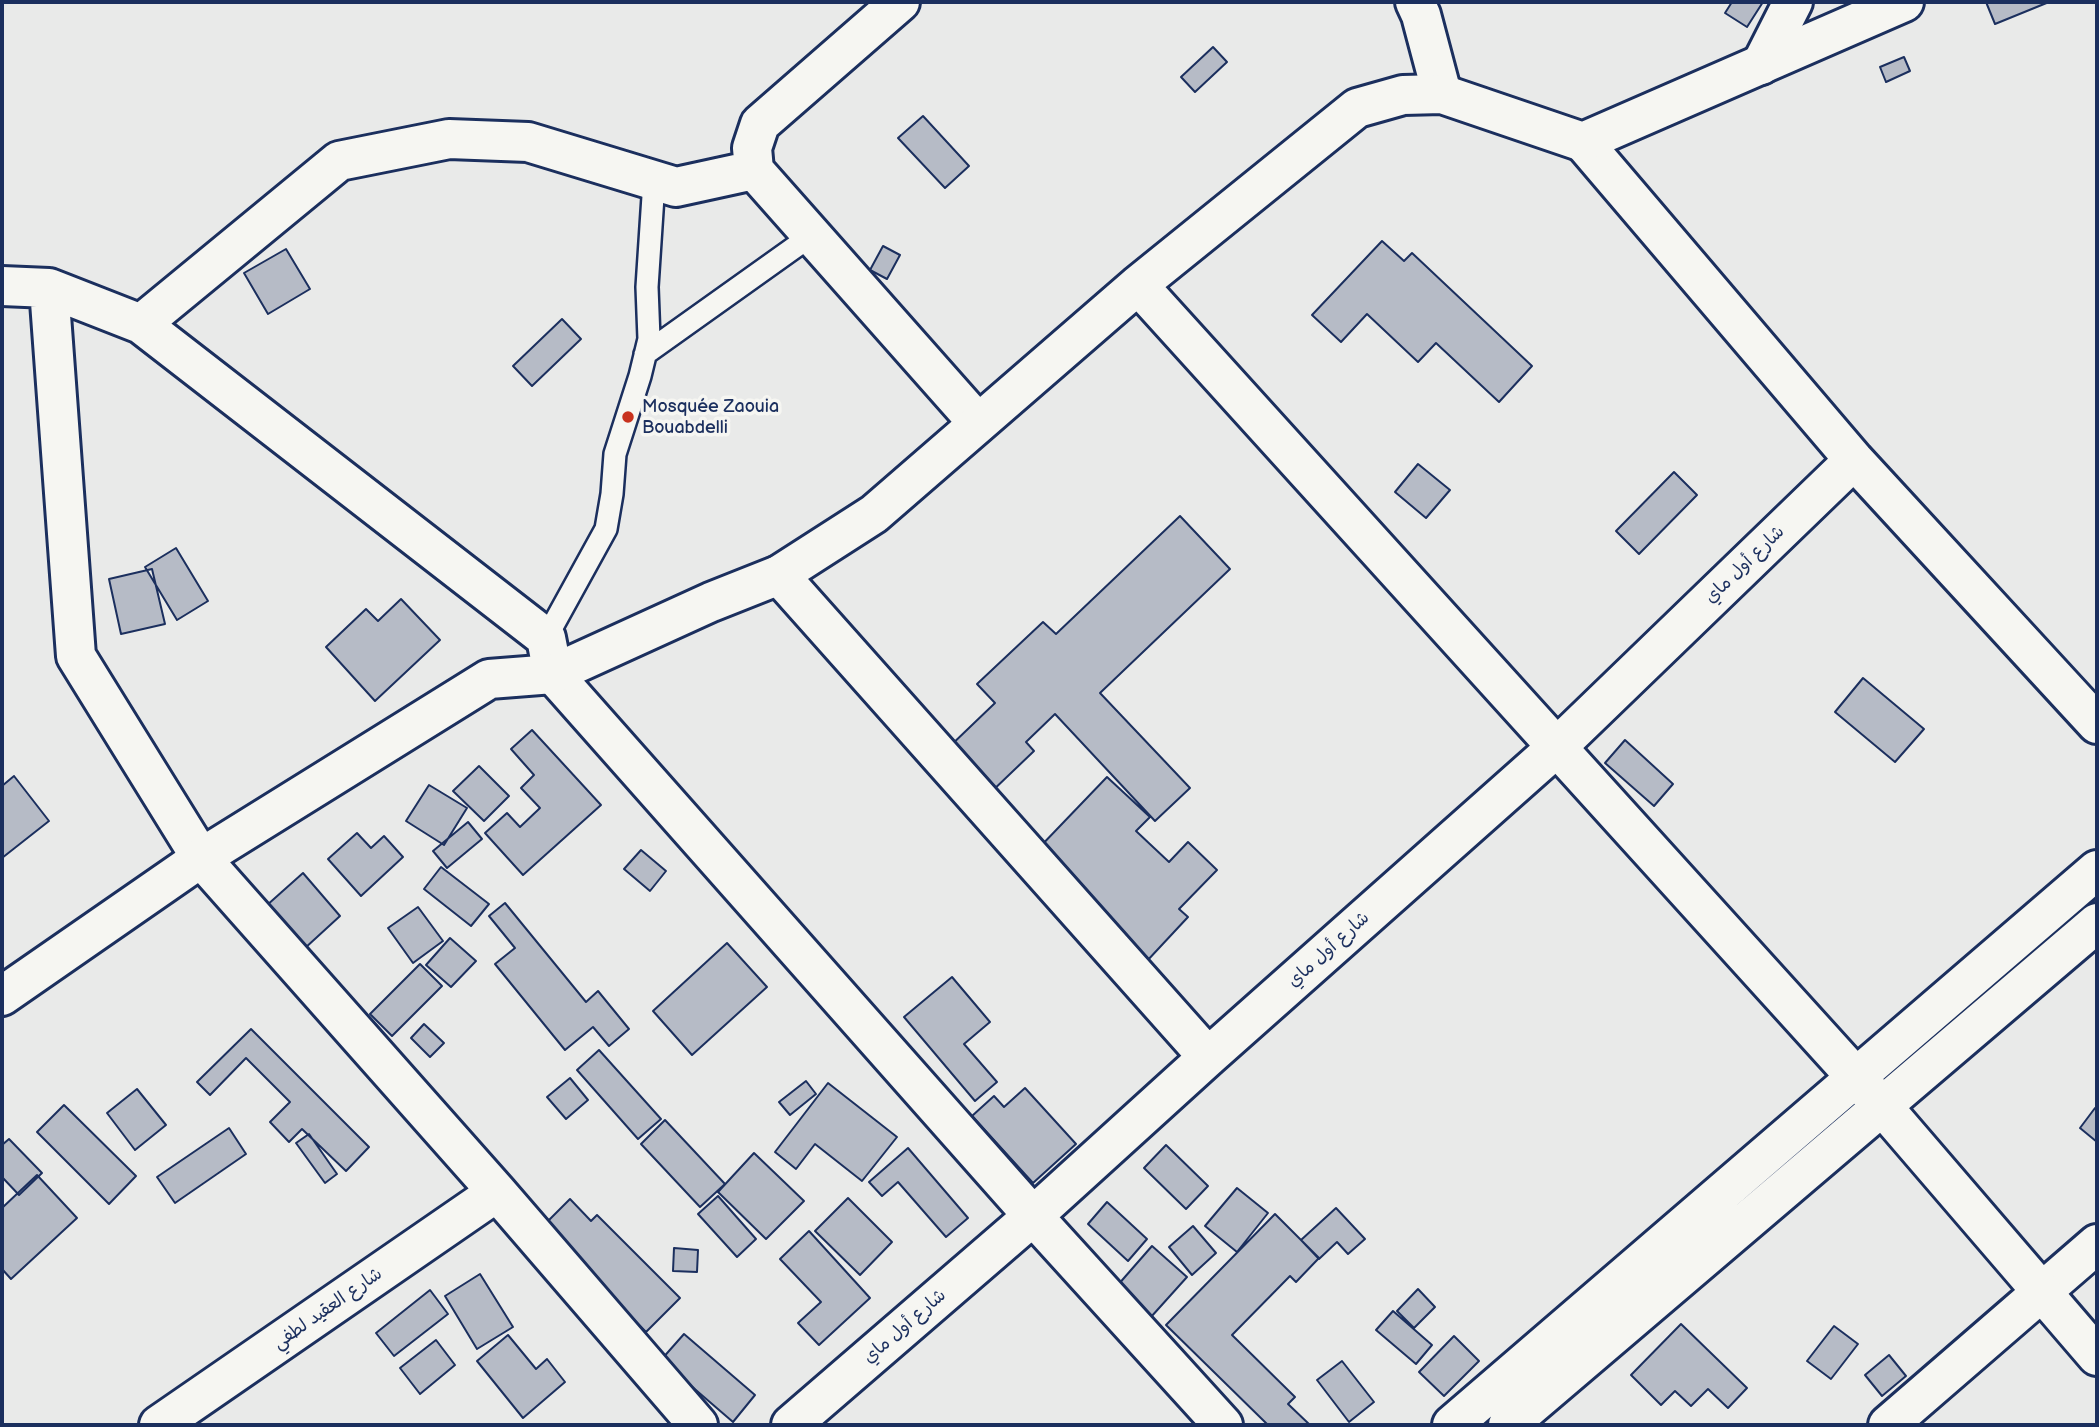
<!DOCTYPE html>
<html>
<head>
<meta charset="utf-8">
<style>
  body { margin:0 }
  #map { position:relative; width:2099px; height:1427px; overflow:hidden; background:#e9eae9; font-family:"Balsamiq Sans",sans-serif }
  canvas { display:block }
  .frame { position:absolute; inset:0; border:4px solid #1b2f5e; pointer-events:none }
</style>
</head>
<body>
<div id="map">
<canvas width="2099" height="1427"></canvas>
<div class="frame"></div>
</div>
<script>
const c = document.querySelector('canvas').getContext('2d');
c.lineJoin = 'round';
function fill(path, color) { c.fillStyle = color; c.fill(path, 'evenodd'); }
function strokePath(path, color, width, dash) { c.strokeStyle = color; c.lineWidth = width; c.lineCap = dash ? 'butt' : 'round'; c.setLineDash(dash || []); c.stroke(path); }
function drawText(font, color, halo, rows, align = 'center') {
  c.font = font + ' "Balsamiq Sans","Playpen Sans Arabic",sans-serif'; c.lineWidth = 7; c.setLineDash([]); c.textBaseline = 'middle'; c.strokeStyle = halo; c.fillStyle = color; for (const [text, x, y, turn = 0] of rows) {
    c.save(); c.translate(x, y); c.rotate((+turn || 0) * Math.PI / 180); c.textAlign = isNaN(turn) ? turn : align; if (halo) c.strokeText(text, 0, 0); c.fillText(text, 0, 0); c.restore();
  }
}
const building = new Path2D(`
  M1732,2h31l-16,25 -22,-14z
  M1986,2h63l-54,22z
  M1213,47l14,15 -32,30 -14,-15z
  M1904,57l6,14 -24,11 -6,-15z
  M923,116l46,50 -24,22 -47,-50z
  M1382,241l22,20 8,-8 120,113 -33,36 -63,-59 -18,19 -51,-48 -26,28 -29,-27z
  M883,246l17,9 -13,24 -17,-9z
  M286,249l24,40 -42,25 -24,-41z
  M562,319l19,20 -49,47 -19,-20z
  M1418,464l32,26 -24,28 -31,-26z
  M1674,472l23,23 -58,59 -23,-23z
  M1180,516l50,53 -130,124 90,95 -35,33 -100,-107 -29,28 8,9 -46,44 -42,-45 49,-47 -18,-19 66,-62 13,12z
  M176,548l32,53 -31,19 -32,-53z
  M152,569l13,55 -44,10 -12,-55z
  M401,599l39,41 -65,61 -49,-54 40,-38 12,12z
  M1863,678l61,51 -29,33 -60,-50z
  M532,730l69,75 -78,70 -38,-42 22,-20 13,14 20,-19 -19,-20 13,-13 -23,-26z
  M1625,740l48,44 -19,22 -49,-43z
  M479,766l30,30 -25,25 -31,-30z
  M14,776l35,45 -47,37v-72z
  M1107,777l43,40 -14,14 33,31 19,-20 29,28 -38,39 9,8 -42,45 -110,-111z
  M429,785l38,23 -23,37 -38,-24z
  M468,822l14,17 -35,29 -14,-17z
  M357,833l14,15 13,-12 19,21 -42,39 -33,-37z
  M641,850l25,21 -16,20 -26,-22z
  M441,867l48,37 -18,22 -47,-37z
  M303,873l37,43 -36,33 -38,-43z
  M505,903l81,99 12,-11 31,38 -20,17 -16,-19 -28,23 -70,-86 20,-16 -26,-32z
  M418,907l25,34 -30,22 -25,-35z
  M450,938l26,23 -25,26 -25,-22z
  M727,943l40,44 -75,68 -39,-44z
  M420,964l22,22 -50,50 -22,-22z
  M952,977l38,45 -26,22 33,38 -22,19 -71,-84z
  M424,1024l20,19 -14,14 -19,-19z
  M251,1029l118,118 -23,24 -44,-42 -13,13 -19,-20 20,-20 -44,-44 -36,37 -13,-13z
  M599,1050l62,69 -23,20 -61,-69z
  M570,1078l18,22 -22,19 -19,-22z
  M806,1081l10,13 -26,21 -11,-13z
  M828,1083l69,54 -35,44 -47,-37 -19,25 -21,-17z
  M1025,1088l51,56 -43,39 -61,-67 22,-20 10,11z
  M137,1089l29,36 -31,25 -28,-37z
  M64,1105l72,71 -27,28 -72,-72z
  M2095,1108l2,2v32l-17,-14z
  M665,1120l60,64 -25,23 -59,-63z
  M229,1128l17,26 -71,49 -18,-26z
  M309,1134l28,40 -12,9 -29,-40z
  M9,1139l33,34 -23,22 -17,-18v-32z
  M1166,1145l42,41 -22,23 -42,-41z
  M908,1148l60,70 -22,19 -48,-55 -16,14 -13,-14z
  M754,1153l50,48 -38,38 -48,-47z
  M37,1175l40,43 -66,61 -9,-10v-61z
  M1237,1188l31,25 -31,39 -32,-26z
  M718,1196l38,43 -19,18 -39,-43z
  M848,1198l44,44 -32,33 -45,-44z
  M570,1199l21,22 6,-6 83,83 -34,34 -79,-80 -32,-18z
  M1107,1202l40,37 -19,22 -40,-37z
  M1336,1208l29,31 -17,15 -11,-12 -18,17 -18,-19z
  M1275,1214l44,44 -23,24 -6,-6 -58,59 63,62 -7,7 22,21h-42l-102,-100z
  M1193,1226l23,27 -24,22 -23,-28z
  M809,1231l61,67 -51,47 -21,-22 23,-21 -41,-43z
  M1152,1246l35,31 -36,40 -34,-31z
  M674,1248l24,2 -1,22 -24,-1z
  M480,1274l33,53 -36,22 -32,-53z
  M1418,1289l17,18 -21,21 -17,-17z
  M430,1290l18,24 -54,42 -18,-23z
  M1393,1311l39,34 -16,19 -40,-34z
  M1681,1324l66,64 -19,20 -20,-19 -17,17 -16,-15 -14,14 -30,-30z
  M1834,1326l24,18 -27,35 -24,-18z
  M684,1334l71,61 -22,27 -72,-62z
  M508,1335l28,34 11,-10 18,23 -42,36 -46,-57z
  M1454,1336l25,25 -35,35 -25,-24z
  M436,1340l19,25 -35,29 -20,-26z
  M1889,1355l17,21 -24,20 -17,-21z
  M1342,1361l32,41 -25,20 -32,-42z`);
fill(building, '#b6bbc6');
strokePath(building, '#1b2f5e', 2);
const service = new Path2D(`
  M645,354l167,-119
  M546,638l60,-109 6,-35 3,-40 25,-78 9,-37 -2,-52 7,-106`);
const minor = new Path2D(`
  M900,2l-140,122 -8,24 2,22 224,253
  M1415,2l6,13 21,79
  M1761,65l32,-63
  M1583,142l271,318 243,264
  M2,286l47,2 92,36 405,314 7,36 480,542 190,209
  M49,288l27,368 125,202 296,334 201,233
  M141,324l198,-163 110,-22 79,3 148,45 78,-17
  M779,575l429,482
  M159,1425l338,-233
  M791,1425l242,-209 175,-159 349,-310 297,-287
  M1452,1425l645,-555
  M1508,1425l589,-502
  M1888,1425l209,-181`);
const tertiary = new Path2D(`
  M1138,285l745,822 214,249
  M2,996l199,-138 288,-179 64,-5 158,-72 68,-27 95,-61 264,-229 219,-177 46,-13 39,-1 141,48 321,-140`);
strokePath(service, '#1b2f5e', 26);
strokePath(minor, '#1b2f5e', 44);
strokePath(tertiary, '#1b2f5e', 44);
strokePath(service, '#f6f6f2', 21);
strokePath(minor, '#f6f6f2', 38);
strokePath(tertiary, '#f6f6f2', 38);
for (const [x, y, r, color] of [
  [628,417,7,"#c8321e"]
]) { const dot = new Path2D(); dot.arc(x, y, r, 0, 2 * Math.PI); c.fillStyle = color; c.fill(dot); strokePath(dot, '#f6f6f2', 2.5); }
drawText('18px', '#1b2f5e', '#f6f6f2', [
  ["Mosquée Zaouia",642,407],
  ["Bouabdelli",642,428]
], 'left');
drawText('18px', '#1b2f5e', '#f6f6f2', [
  ["شارع أول ماي",1745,565,-44],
  ["شارع أول ماي",1329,950,-42],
  ["شارع العقيد لطفي",328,1309,-35],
  ["شارع أول ماي",905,1327,-41]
]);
</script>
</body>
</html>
